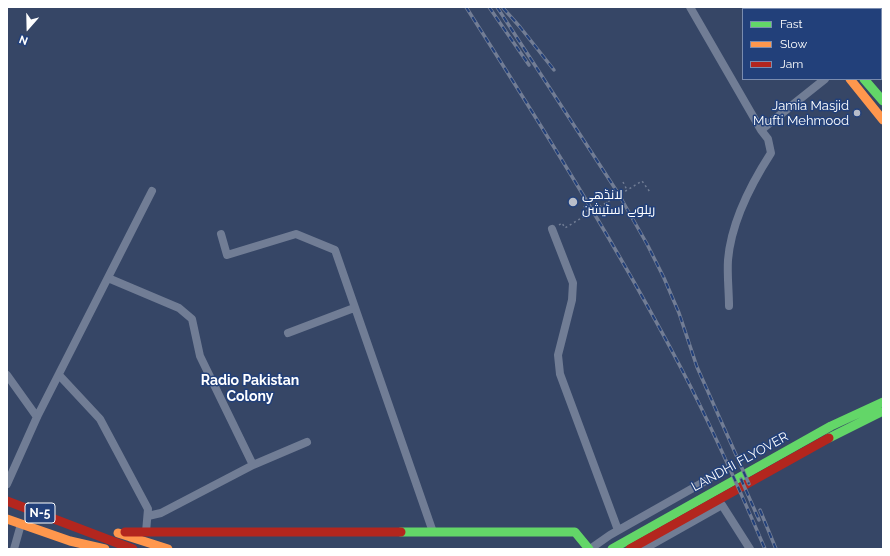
<!DOCTYPE html>
<html>
<head>
<meta charset="utf-8">
<style>
  body { margin:0 }
  #map { position:relative; width:890px; height:556px; overflow:hidden; background:#364666; font-family:Raleway,sans-serif }
  canvas { display:block }
  .frame { position:absolute; inset:0; border:8px solid #fff; pointer-events:none }
  .legend { position:absolute; left:742px; top:8px; width:140px; height:72px; box-sizing:border-box; background:#22407a; border:1px solid #7a8caf; margin:0; padding:5px 7px; list-style:none; font-size:12px; color:#fff }
  .legend li { display:flex; align-items:center; gap:8px; height:20px }
  .legend b { width:20px; border:1px solid #7a8caf }
  .north { position:absolute; left:8px; top:8px; width:40px; height:40px; -webkit-text-stroke:3px #22407a; paint-order:stroke; rotate:200deg; font-size:11px; font-weight:700; line-height:16px; text-align:center; color:#fff }
  .north::after { content:''; display:block; margin:auto; width:14px; height:18px; background:#fff; clip-path:polygon(50% 0,100% 100%,50% 72%,0 100%) }
</style>
</head>
<body>
<div id="map">
<canvas width="890" height="556"></canvas>
<div class="frame"></div>
<ul class="legend">
<li><b style="height:5px;background:#63d668"></b>Fast</li>
<li><b style="height:5px;background:#ff974d"></b>Slow</li>
<li><b style="height:5px;background:#b3261e"></b>Jam</li>
</ul>
<div class="north">N</div>
</div>
<script>
const c = document.querySelector('canvas').getContext('2d');
c.lineJoin = 'round';
function strokePath(path, color, width, dash) { c.strokeStyle = color; c.lineWidth = width; c.lineCap = dash ? 'butt' : 'round'; c.setLineDash(dash || []); c.stroke(path); }
function drawText(font, color, halo, rows, align = 'center') {
  c.font = font + ' Raleway,Cairo,sans-serif'; c.lineWidth = 3; c.setLineDash([]); c.textBaseline = 'middle'; c.strokeStyle = halo; c.fillStyle = color; for (const [text, x, y, turn = 0] of rows) {
    c.save(); c.translate(x, y); c.rotate((+turn || 0) * Math.PI / 180); c.textAlign = isNaN(turn) ? turn : align; if (halo) c.strokeText(text, 0, 0); c.fillText(text, 0, 0); c.restore();
  }
}
strokePath(new Path2D(`
  M623,182l4,8
  M602,193l5,10
  M584,206l5,8
  M559,225l3,-2 3,5 77,-47 8,11`), '#717d95', 1.5, [2, 3]);
strokePath(new Path2D(`
  M690,7l71,123 7,9 3,14c-20,31 -40,70 -43,107 -1,15 1,31 1,46
  M881,31l2,-3
  M761,130l64,-51
  M552,229l21,54 -1,17 -14,55 2,19 58,156
  M221,234l6,21 69,-21 39,16 98,282
  M108,278l71,30 13,11 8,37 53,109
  M288,333l66,-25
  M7,375l30,42
  M59,375l41,44 48,90 -2,23
  M7,484l30,-67 115,-226
  M148,516l13,-3 92,-48 54,-23
  M14,549l7,-25
  M590,549l20,-14 99,-56
  M644,549l78,-44 28,44`), '#717d95', 8);
strokePath(new Path2D(`
  M807,7l2,2
  M864,79l19,22
  M829,438l52,-26
  M401,532h174l14,17
  M612,549l219,-123 52,-24`), '#63d668', 9);
strokePath(new Path2D(`
  M850,79l33,41
  M7,519l63,22 35,8
  M118,533l50,16`), '#ff974d', 9);
strokePath(new Path2D(`
  M794,7l2,2
  M7,501l126,48
  M125,532h276
  M630,549l199,-111`), '#b3261e', 9);
const rail = new Path2D(`
  M466,7c75,118 150,237 215,361 31,59 58,120 84,181
  M489,7l40,58
  M497,7l121,186 29,51 17,34 15,35 18,54 52,117
  M503,8l17,19 34,43
  M741,479l18,41
  M760,510l16,39`);
strokePath(rail, '#727d95', 3.5);
strokePath(rail, '#22407a', 2, [6]);
for (const [x, y, r, color] of [
  [857,113,4,"#b9bec9"],
  [573,202,5,"#b9bec9"]
]) { const dot = new Path2D(); dot.arc(x, y, r, 0, 2 * Math.PI); c.fillStyle = color; c.fill(dot); strokePath(dot, '#22407a', 1.5); }
for (const [x, y, w] of [
  [40,513,30]
]) { const box = new Path2D(); box.roundRect(x - w / 2, y - 10, w, 20, 3); c.fillStyle = '#22407a'; c.fill(box); strokePath(box, '#fff', 1); }
drawText('bold 12px', '#fff', null, [
  ["N-5",40,513]
]);
drawText('13px', '#fff', '#22407a', [
  ["Jamia Masjid",849,106],
  ["Mufti Mehmood",849,121],
  ["لانڈھی",582,195,"left"],
  ["ریلوے اسٹیشن",582,210,"left"]
], 'right');
drawText('13px', '#fff', '#22407a', [
  ["LANDHI FLYOVER",740,462,-29]
]);
drawText('bold 14px', '#fff', '#22407a', [
  ["Radio Pakistan",250,381],
  ["Colony",250,397]
]);
</script>
</body>
</html>
